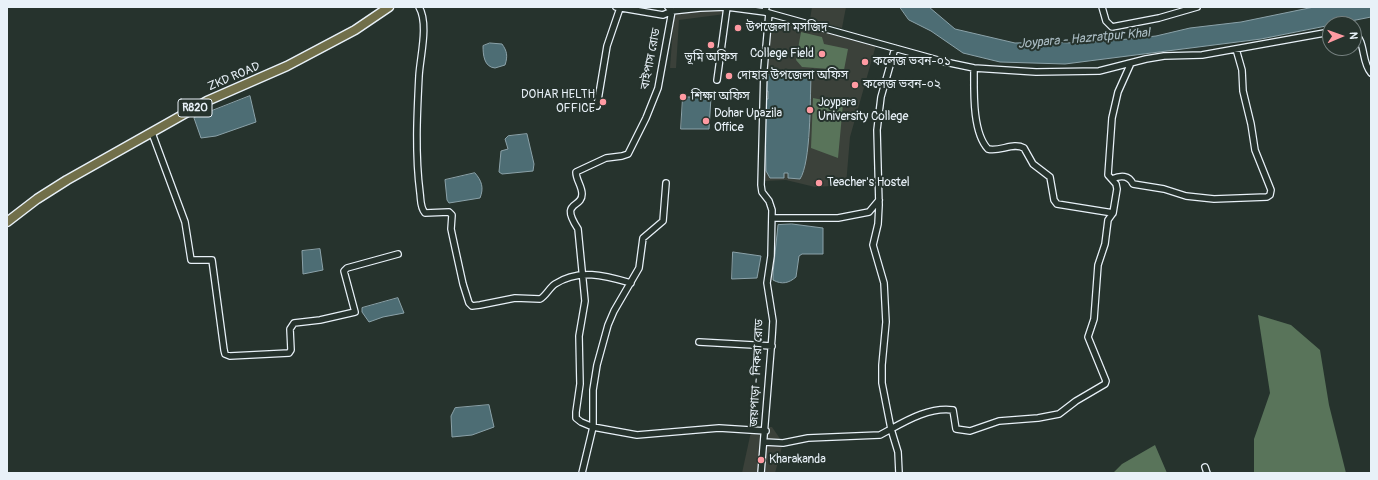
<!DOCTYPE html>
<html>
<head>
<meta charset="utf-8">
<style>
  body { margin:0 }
  #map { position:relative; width:1378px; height:480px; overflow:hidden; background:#26332d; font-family:Pangolin,sans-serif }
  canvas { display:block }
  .frame { position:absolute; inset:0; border:8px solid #e8f1f8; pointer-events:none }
  .north { position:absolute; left:1322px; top:16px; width:40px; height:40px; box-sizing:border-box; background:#26332d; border:1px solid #747f7e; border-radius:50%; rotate:88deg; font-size:11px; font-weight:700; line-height:16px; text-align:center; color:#e8f1f8 }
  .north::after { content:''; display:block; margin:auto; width:14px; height:18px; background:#ff9aa2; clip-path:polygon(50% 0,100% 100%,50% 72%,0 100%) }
</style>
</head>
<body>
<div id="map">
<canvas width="1378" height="480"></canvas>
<div class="frame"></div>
<div class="north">N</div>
</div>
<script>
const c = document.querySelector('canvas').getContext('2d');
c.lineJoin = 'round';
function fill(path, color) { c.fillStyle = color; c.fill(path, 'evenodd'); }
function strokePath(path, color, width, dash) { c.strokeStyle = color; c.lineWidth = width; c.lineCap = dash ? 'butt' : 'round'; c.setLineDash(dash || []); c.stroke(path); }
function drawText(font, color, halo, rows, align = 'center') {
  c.font = font + ' Pangolin,"Noto Sans Bengali",sans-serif'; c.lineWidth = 4; c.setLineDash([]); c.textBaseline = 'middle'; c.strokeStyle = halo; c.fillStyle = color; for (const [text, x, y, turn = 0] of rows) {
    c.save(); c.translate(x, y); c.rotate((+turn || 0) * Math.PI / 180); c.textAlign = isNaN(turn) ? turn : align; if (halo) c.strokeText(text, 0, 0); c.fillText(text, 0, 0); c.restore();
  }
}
fill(new Path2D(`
  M812,7h34l-4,21 -32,-9z
  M724,9l1,5 -46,6 -3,48h-6l4,-55z
  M768,21l51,7 57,17 -26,92 -4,48 -31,2 -29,-7 -23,1z
  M752,427h20l11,16 -8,30h-33z`), '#3b413a');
fill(new Path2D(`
  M801,32l21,5 2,7 24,5 -4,21 -42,-3 -6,-7z
  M813,98l30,6 -5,54 -27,-10z
  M1258,315l33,10 29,25 9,55 17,68h-92v-34l16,-46z
  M1155,445l12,28h-54l9,-9z`), '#59745a');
const water = new Path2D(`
  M900,7h29l26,22 60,14 31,-1 28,1 44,-3 38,-4 34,-8 51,-6 73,-15h57v10l-110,22 -196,25 -65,-2 -37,-9 -32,-22 -22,-11z
  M490,43l12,1c5,7 6,12 3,21l-10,3c-11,-1 -12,-13 -12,-22z
  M802,74l9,3c-1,22 0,85 -11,102l-12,-1v-5h-4v5h-14l-4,-7 -1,-72h3v-8h-3l1,-16z
  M250,96l6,26 -40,14 -15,2 -7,-20z
  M683,97h28l-2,32h-28z
  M527,134l7,30 -1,7 -31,3 -3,-2 2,-21 7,-2 -3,-10 3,-3z
  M475,173c7,8 9,15 5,25l-31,5 -2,-3 -2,-20z
  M792,224l31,4v26h-21l-3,2 -3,21c-7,6 -14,8 -23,3v-7l5,-48z
  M320,249l3,21 -20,4 -1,-23z
  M733,252l28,4 -4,22 -25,1z
  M398,298l6,15 -21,4 -14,5 -7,-10v-4z
  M489,405l5,22 -22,8 -20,2 -1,-21 4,-8z`);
fill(water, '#4d6d74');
strokePath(water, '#8ba2a9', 1);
const street = new Path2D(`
  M419,7c10,17 1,50 0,69 -2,39 -4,78 1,117 1,7 0,14 5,20l24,-1 3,3 -1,14 3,14 9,41 6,19 3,3 8,-1 35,-7 25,1c6,-3 9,-11 15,-15 24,-16 51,-8 76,-1
  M616,7l47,8 9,-4 28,-3 27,-1 38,5 1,-5
  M668,7l4,4 -14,77 -12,30 -18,36 -6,2 -16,2 -30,14c0,8 6,14 6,22 0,15 -23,6 -4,35l7,72 -6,35 1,48 -4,28v6l5,4 12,5 44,8 82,-7 47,3
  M1102,7l4,14 6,6 47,-9 38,-11
  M765,12l180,50 29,6 62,4 63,-1 47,-12 18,-3 38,-1 128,-23
  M1354,33c12,8 7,29 17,40
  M974,68c0,22 -2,64 14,81 12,3 25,-7 36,-1l9,16 17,13 4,23 3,4 56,9
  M717,80l10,-73
  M597,106l10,-60 13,-38
  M152,133l33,89 6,38h21l12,90 1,4 5,2 59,-3 2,-3 -1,-21 4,-6 26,-3 35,-8 -11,-41 3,-3 51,-14
  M1112,179c9,-4 17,-4 21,5l31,5 22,7 28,3 53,-2 3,-2 1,-5 -16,-40 -4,-26 -8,-33 -1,-21 -6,-21
  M772,218h66l31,-6 10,-12
  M699,342l73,4
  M764,442l19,1 25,-5 72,-3 11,-6 -9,-46v-18l4,-43 -2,-39 -11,-38 5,-21 1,-19 -2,-75 4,-33 14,-49
  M1205,467l2,6
  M582,473l11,-46v-37l4,-25 11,-40 6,-14 25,-43 4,-30 20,-17 3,-38
  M761,473l11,-136 1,-16 -6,-38 4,-27 1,-46 -3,-9 -7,-9 -1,-7 3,-116 5,-56
  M899,473l-1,-21 -7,-23c18,-10 40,-22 62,-19l3,19 14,2 29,-10 39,-3 21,-4 17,-13 29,-17 1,-3 -18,-44 6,-18 4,-54 7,-21 3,-24 5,-7 4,-24 -1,-5 -8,-9 4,-57 6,-26 13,-29`);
const primary = new Path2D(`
  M7,222l30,-23 30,-19 103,-58 37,-21 80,-35 68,-36 34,-23`);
strokePath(street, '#e8f1f8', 8);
strokePath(primary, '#e8f1f8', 11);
strokePath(street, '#26332d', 5.5);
strokePath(primary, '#716f4a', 8);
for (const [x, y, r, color] of [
  [738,28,4,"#ff9aa2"],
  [711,45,4,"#ff9aa2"],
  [822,54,4,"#ff9aa2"],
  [865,62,4,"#ff9aa2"],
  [729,76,4,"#ff9aa2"],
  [855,85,4,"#ff9aa2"],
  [683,97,4,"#ff9aa2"],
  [603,102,4,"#ff9aa2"],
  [810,110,4,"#ff9aa2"],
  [706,121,4,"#ff9aa2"],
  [819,183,4,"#ff9aa2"],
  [761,460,4,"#ff9aa2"]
]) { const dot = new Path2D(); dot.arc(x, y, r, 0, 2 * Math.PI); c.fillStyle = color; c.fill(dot); strokePath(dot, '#26332d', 1.5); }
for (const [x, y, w] of [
  [195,108,34]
]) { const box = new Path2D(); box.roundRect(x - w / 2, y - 9, w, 18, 3); c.fillStyle = '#26332d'; c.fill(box); strokePath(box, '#e8f1f8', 1); }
drawText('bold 11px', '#e8f1f8', null, [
  ["R820",195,108]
]);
drawText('12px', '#e8f1f8', '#26332d', [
  ["উপজেলা মসজিদ",746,28],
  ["College Field",814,54,"right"],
  ["ভূমি অফিস",711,58,"center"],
  ["কলেজ ভবন-০১",873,62],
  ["দোহার উপজেলা অফিস",737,76],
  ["কলেজ ভবন-০২",863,85],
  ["DOHAR HELTH",595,95,"right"],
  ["OFFICE",595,109,"right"],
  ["শিক্ষা অফিস",691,97],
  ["Joypara",818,103],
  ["University College",818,117],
  ["Dohar Upazila",714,114],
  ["Office",714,128],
  ["Teacher's Hostel",827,183],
  ["Kharakanda",769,460]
], 'left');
drawText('12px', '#e8f1f8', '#26332d', [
  ["বাইপাস রোড",651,59,-79],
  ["ZKD ROAD",234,77,-23],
  ["জয়পাড়া - নিকরা রোড",757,373,-87]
]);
drawText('italic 13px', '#aabcc3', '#26332d', [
  ["Joypara - Hazratpur Khal",1084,39,-5]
]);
</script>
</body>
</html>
